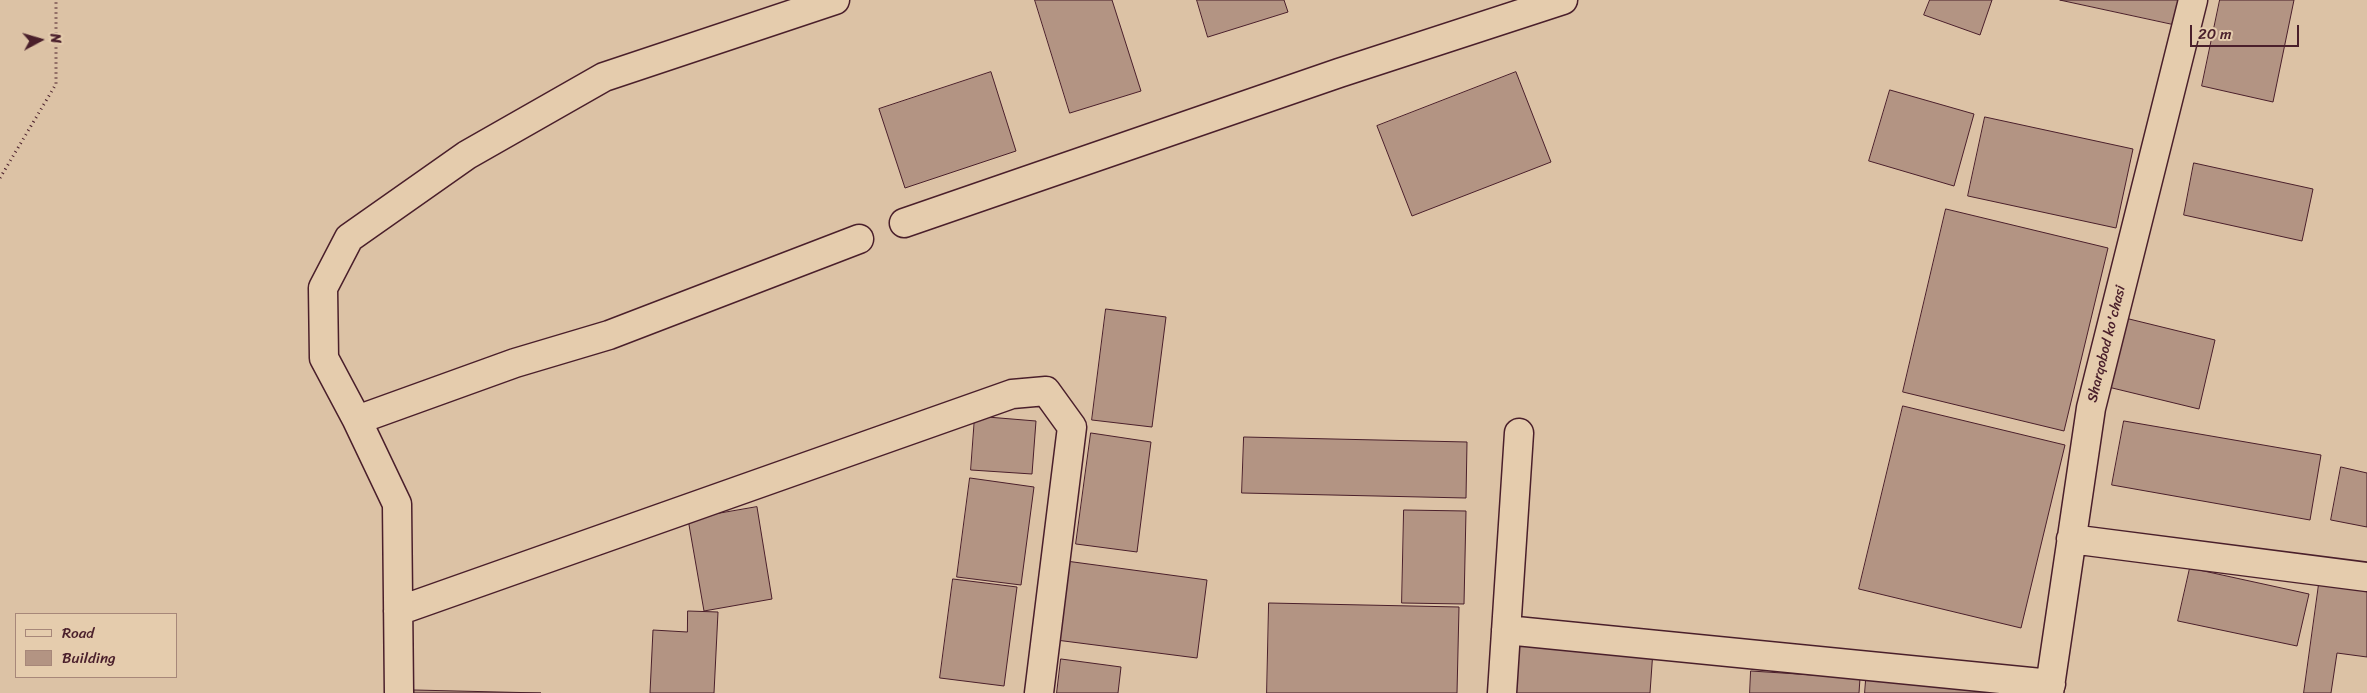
<!DOCTYPE html>
<html>
<head>
<meta charset="utf-8">
<style>
  body { margin:0 }
  #map { position:relative; width:2367px; height:693px; overflow:hidden; background:#dcc2a5; font-family:Sriracha,sans-serif }
  canvas { display:block }
  .legend { position:absolute; left:15px; top:613px; width:162px; height:65px; box-sizing:border-box; background:#e5ccad; border:1px solid #a78779; margin:0; padding:6px 9px; list-style:none; font-size:15px; color:#4a1f2b }
  .legend li { display:flex; align-items:center; gap:10px; height:25px }
  .legend b { width:25px; border:1px solid #a78779 }
  .north { position:absolute; left:15px; top:15px; width:50px; height:50px; -webkit-text-stroke:4px #e5ccad; paint-order:stroke; rotate:84deg; font-size:14px; font-weight:700; line-height:20px; text-align:center; color:#4a1f2b }
  .north::after { content:''; display:block; margin:auto; width:18px; height:22px; background:#4a1f2b; clip-path:polygon(50% 0,100% 100%,50% 72%,0 100%) }
  .scale { position:absolute; left:2190px; top:25px; width:109px; height:22px; box-sizing:border-box; border:2px solid #4a1f2b; border-top:0; padding-left:6px; font-size:15px; line-height:18px; white-space:nowrap; color:#4a1f2b; -webkit-text-stroke:4px #e5ccad; paint-order:stroke }
</style>
</head>
<body>
<div id="map">
<canvas width="2367" height="693"></canvas>
<ul class="legend">
<li><b style="height:6px;background:#e5ccad"></b>Road</li>
<li><b style="height:14px;background:#b39483"></b>Building</li>
</ul>
<div class="north">N</div>
<div class="scale">20 m</div>
</div>
<script>
const c = document.querySelector('canvas').getContext('2d');
c.lineJoin = 'round';
function fill(path, color) { c.fillStyle = color; c.fill(path, 'evenodd'); }
function strokePath(path, color, width, dash) { c.strokeStyle = color; c.lineWidth = width; c.lineCap = dash ? 'butt' : 'round'; c.setLineDash(dash || []); c.stroke(path); }
function drawText(font, color, halo, rows, align = 'center') {
  c.font = font + ' Sriracha,sans-serif'; c.lineWidth = 4; c.setLineDash([]); c.textBaseline = 'middle'; c.strokeStyle = halo; c.fillStyle = color; for (const [text, x, y, turn = 0] of rows) {
    c.save(); c.translate(x, y); c.rotate((+turn || 0) * Math.PI / 180); c.textAlign = isNaN(turn) ? turn : align; if (halo) c.strokeText(text, 0, 0); c.fillText(text, 0, 0); c.restore();
  }
}
const building = new Path2D(`
  M1035,0h77l29,91 -71,22z
  M1197,0h87l4,12 -80,25z
  M1930,0h62l-12,35 -56,-20z
  M2060,0h122l-5,25z
  M2220,0h74l-21,102 -71,-16z
  M991,72l25,79 -111,37 -26,-79z
  M1516,72l35,90 -139,54 -35,-90z
  M1890,90l84,24 -20,72 -85,-25z
  M1985,117l148,32 -17,79 -148,-32z
  M2194,163l119,26 -11,52 -118,-26z
  M1946,209l162,39 -44,183 -161,-39z
  M1106,309l60,8 -14,110 -60,-7z
  M2121,317l94,23 -16,69 -95,-23z
  M1903,406l162,39 -44,183 -162,-39z
  M975,416l61,5 -4,53 -61,-4z
  M2124,421l197,34 -11,65 -198,-35z
  M1091,433l60,9 -14,110 -61,-8z
  M1244,437l223,5 -1,56 -224,-5z
  M2341,467l26,6v54l-36,-7z
  M970,478l64,9 -13,98 -64,-8z
  M757,507l15,92 -68,12 -16,-92z
  M1404,510l62,1 -2,93 -62,-1z
  M1066,561l141,19 -10,78 -141,-18z
  M2190,568l119,26 -12,52 -119,-25z
  M953,579l64,8 -13,99 -64,-8z
  M2319,584l48,7v66l-30,-4 -6,40h-27z
  M1269,603l190,4 -2,86h-190z
  M688,611l30,1 -4,81h-64l3,-63 34,2z
  M1512,628l142,8 -4,57h-141z
  M1061,659l60,8 -3,26h-61z
  M1751,671l109,7 -1,15h-109z
  M1866,680l133,10v3h-134z
  M414,690l127,3h-127z`);
fill(building, '#b39483');
strokePath(building, '#4a1f2b', 1);
const minor = new Path2D(`
  M904,223l435,-150 224,-73
  M357,420l158,-57 94,-28 250,-96
  M2071,539l296,38
  M398,611l614,-217 34,-3 26,36 -33,266
  M1506,630l545,54
  M399,693l-2,-189 -40,-84 -33,-62 -1,-70 26,-50 118,-83 137,-78 231,-77
  M1502,693l17,-260
  M2049,693l42,-285 102,-408`);
strokePath(minor, '#4a1f2b', 31);
strokePath(new Path2D(`
  M0,178l56,-94v-84`), '#4a1f2b', 3, [1, 4]);
strokePath(minor, '#e5ccad', 28);
drawText('14px', '#4a1f2b', '#e5ccad', [
  ["Sharqobod ko'chasi",2107,344,-76]
]);
</script>
</body>
</html>
